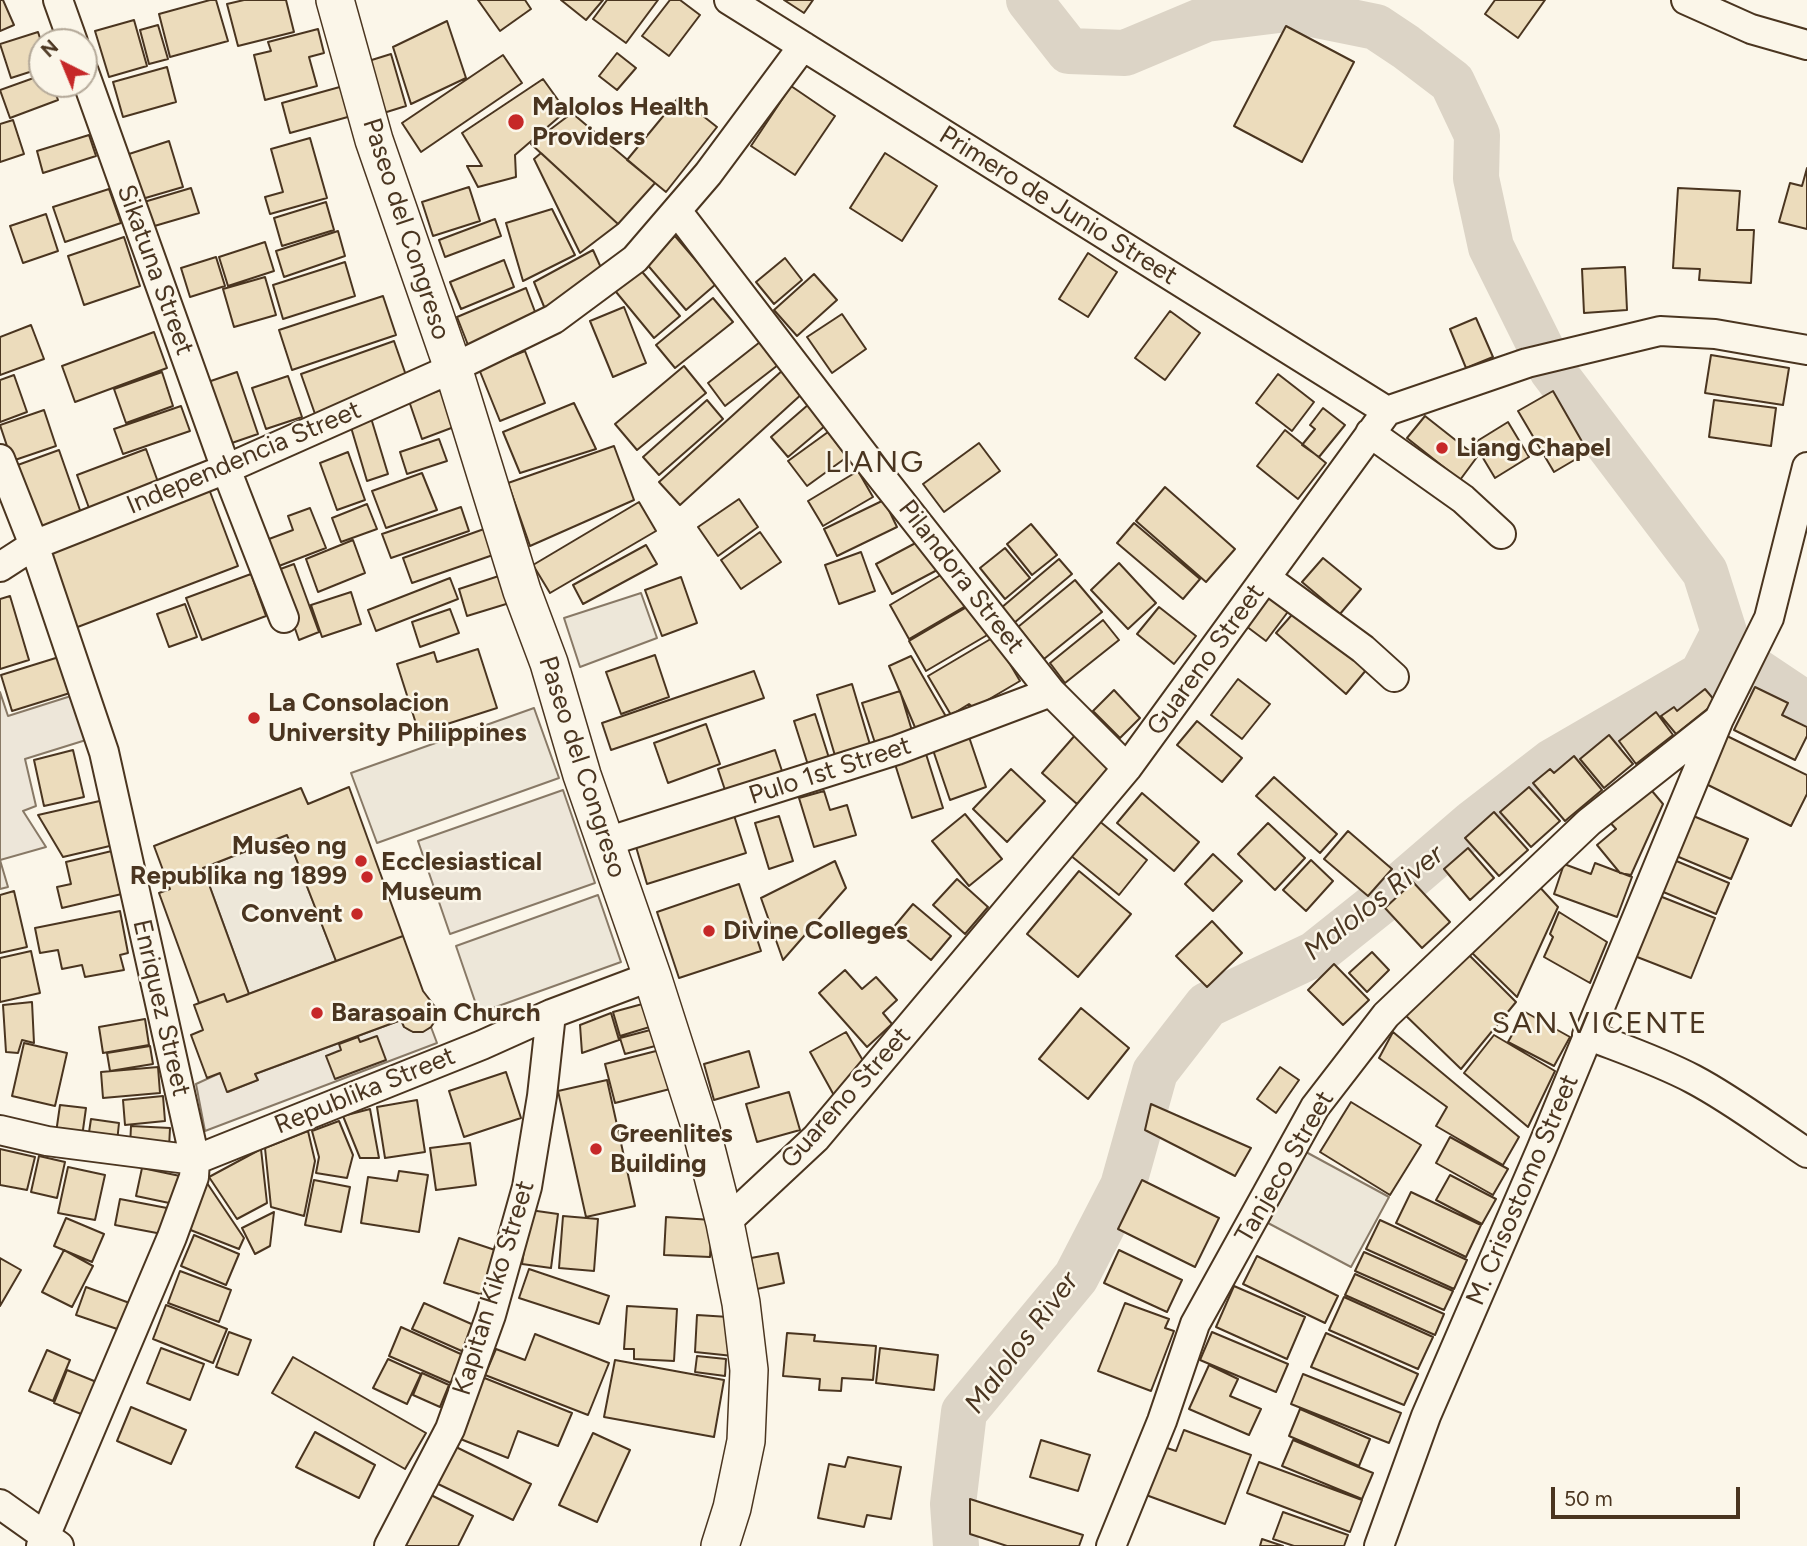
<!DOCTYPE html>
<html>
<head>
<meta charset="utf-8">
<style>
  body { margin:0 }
  #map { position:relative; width:1807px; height:1546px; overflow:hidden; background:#fbf6e9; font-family:Figtree,sans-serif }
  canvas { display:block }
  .north { position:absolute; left:28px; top:28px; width:70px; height:70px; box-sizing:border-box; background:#fbf6e9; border:2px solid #b4a999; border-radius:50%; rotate:317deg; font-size:19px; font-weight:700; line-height:28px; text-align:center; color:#4a3520 }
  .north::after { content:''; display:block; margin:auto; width:24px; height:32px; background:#c62828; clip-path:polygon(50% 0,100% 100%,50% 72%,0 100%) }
  .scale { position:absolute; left:1551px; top:1487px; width:189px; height:32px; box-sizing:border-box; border:4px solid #4a3520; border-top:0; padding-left:9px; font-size:21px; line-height:24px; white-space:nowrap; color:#4a3520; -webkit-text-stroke:5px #fbf6e9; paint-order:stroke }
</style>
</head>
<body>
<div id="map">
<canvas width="1807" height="1546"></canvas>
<div class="north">N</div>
<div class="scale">50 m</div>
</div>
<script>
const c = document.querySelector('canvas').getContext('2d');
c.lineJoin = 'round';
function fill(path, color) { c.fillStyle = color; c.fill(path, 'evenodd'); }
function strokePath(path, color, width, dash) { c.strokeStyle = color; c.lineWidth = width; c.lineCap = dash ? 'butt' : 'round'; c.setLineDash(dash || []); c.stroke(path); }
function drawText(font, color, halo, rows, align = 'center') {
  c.font = font + ' Figtree,sans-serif'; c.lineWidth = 5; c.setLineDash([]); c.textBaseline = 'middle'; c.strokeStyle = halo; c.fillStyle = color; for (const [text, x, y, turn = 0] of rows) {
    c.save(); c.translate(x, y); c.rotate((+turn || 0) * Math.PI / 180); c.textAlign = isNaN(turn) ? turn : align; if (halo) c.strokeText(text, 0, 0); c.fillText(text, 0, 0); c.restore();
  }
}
const green = new Path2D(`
  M0,692l8,24 63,-20 15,44 -61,19 11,47 -13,5 23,36 -46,13 8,27 -8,2z
  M563,790l32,93 -145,51 -32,-93z
  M401,1020c6,15 18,14 30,7l6,16 -232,88 -9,-47 24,-11 8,19 29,-12 -2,-6z`);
fill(green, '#ede6d9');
strokePath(green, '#887966', 2);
const parking = new Path2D(`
  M641,593l16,45 -77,29 -16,-49z
  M534,708l25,70 -182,65 -26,-70z
  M287,835l49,126 -87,33 -46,-126z
  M598,895l23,67 -142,51 -23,-67z
  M1306,1152l83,45 -38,70 -83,-44z`);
fill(parking, '#ede7d9');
strokePath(parking, '#887966', 2);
strokePath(new Path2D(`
  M1719,646l88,59
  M956,1546l-3,-42 11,-92 112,-135 47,-91 32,-114 52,-67 108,-51 79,-63 79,-68 79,-61 150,-87 22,-43 -19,-60 -153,-202 -61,-123 -15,-69 1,-43 -25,-53 -46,-35 -30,-20 -89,-18 -81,10 -81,34 -56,-2 -40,-51`), '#dcd4c6', 46);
const building = new Path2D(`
  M0,0h3l11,25 -14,6z
  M210,0h6l12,41 -58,16 -11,-43z
  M244,0h42l8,32 -56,14 -11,-42z
  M478,0h47l6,9 -31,22z
  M561,0h42l-17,20z
  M607,0h51l-32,43 -33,-24z
  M670,0h10l20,15 -31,41 -27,-20z
  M784,0h29l-9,13z
  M1495,0h50l-27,38 -33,-24z
  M134,20l13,46 -38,11 -14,-46z
  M447,21l19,57 -55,26 -18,-57z
  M158,25l10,34 -19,5 -9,-34z
  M1286,26l68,36 -52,100 -68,-36z
  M318,29l6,24 -15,4 8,29 -52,14 -11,-45 17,-4 -3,-9z
  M38,32l4,12v24l-31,10 -11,-34z
  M617,53l19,15 -19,22 -18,-14z
  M391,54l15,52 -29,9 -15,-52z
  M503,55l19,28 -101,69 -19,-29z
  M167,67l9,35 -53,15 -10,-35z
  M42,75v9h10l6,16 -48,18 -10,-28z
  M543,79l23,32 -51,44 1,22 -38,10 -11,-21h15l-20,-33z
  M347,85l8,30 -65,18 -8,-30z
  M791,86l44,30 -40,59 -44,-29z
  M679,97l38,30 -51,65 -39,-32z
  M572,113l83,70 -37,41 -87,-80z
  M13,120l11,34 -24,8v-38z
  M89,135l7,21 -53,17 -6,-22z
  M310,138l17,60 -57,16 -5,-17 18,-5 -12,-43z
  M169,141l14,46 -41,12 -13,-45z
  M541,153l77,71 -38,29 -46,-94z
  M885,153l52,33 -35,55 -52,-33z
  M1807,168v61l-28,-7 11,-39 12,3z
  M469,187l11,34 -47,15 -11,-34z
  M191,188l8,25 -48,14 -7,-25z
  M1678,188l62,3 -3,39h17l-3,53 -52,-3 1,-11 -27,-1z
  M109,189l12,34 -56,19 -12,-35z
  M326,202l8,28 -52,16 -8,-28z
  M552,209l23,46 -52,26 -17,-58z
  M46,214l12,37 -35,12 -13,-37z
  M495,219l6,17 -56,21 -6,-17z
  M338,231l7,25 -61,21 -8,-26z
  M675,236l41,48 -30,26 -41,-48z
  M124,237l16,49 -56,19 -16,-49z
  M265,242l9,29 -46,15 -9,-29z
  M593,250l9,20 -57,39 -11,-27z
  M1088,253l29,19 -29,45 -29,-18z
  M216,257l9,29 -35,11 -9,-29z
  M785,258l17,22 -28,24 -18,-22z
  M504,260l10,27 -53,22 -11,-27z
  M345,262l10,34 -72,23 -10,-34z
  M638,267l42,49 -26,22 -42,-51z
  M1625,267l2,43 -43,3 -2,-44z
  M814,274l23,26 -40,36 -23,-26z
  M265,277l11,38 -42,12 -11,-38z
  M526,288l11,29 -69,28 -11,-28z
  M383,296l13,39 -104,35 -13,-40z
  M713,298l20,24 -58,46 -19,-23z
  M624,307l22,56 -33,14 -23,-56z
  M1170,311l30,22 -35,47 -30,-22z
  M842,314l24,35 -34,24 -25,-36z
  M1476,318l17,39 -27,11 -16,-39z
  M31,325l13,34 -44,16v-38z
  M154,332l13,36 -92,34 -13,-36z
  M394,341l14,40 -93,33 -14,-40z
  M760,342l18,23 -53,41 -17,-23z
  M525,351l20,52 -45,18 -21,-52z
  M1711,355l78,13 -6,37 -78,-12z
  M684,366l22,27 -69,57 -22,-26z
  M784,369l20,23 -124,113 -21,-23z
  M162,372l11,34 -47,17 -12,-34z
  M237,372l21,62 -32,11 -21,-62z
  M1278,374l36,28 -22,29 -36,-28z
  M14,375l13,37 -27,10v-42z
  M288,376l14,41 -36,12 -14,-41z
  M441,390l13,37 -32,12 -13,-38z
  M1553,391l35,61 -34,20 -36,-61z
  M707,400l16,19 -64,56 -16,-18z
  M1714,400l62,8 -5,38 -62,-9z
  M574,403l22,46 -76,24 -17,-41z
  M809,404l17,21 -38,32 -17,-20z
  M181,406l9,25 -67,23 -9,-25z
  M1323,408l22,17 -26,32 -17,-12 13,-16 -5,-4z
  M44,410l12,36 -44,15 -12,-36z
  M1425,416l52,41 -17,23 -53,-42z
  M371,418l17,56 -21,7 -17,-57z
  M1508,422l21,35 -34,21 -21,-35z
  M1285,430l41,33 -28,36 -41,-33z
  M828,432l19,25 -40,29 -19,-25z
  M439,439l8,22 -40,13 -7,-22z
  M979,443l21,28 -56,41 -21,-28z
  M614,446l20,54 -104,46 -22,-63z
  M146,449l12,33 -69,26 -12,-33z
  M59,450l22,63 -44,16 -22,-63z
  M348,452l17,48 -28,10 -17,-47z
  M858,471l15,26 -50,29 -15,-25z
  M422,473l15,37 -51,18 -14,-37z
  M1165,487l70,62 -29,33 -70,-61z
  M209,489l29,77 -163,62 -30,-77z
  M739,499l19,28 -40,29 -20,-29z
  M884,500l13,27 -60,29 -13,-27z
  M639,502l17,29 -106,62 -17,-28z
  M367,504l10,25 -36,13 -9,-24z
  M461,507l8,24 -78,27 -9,-24z
  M310,508l16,40 -55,21 -10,-27 32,-12 -5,-14z
  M1134,523l66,56 -17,20 -66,-56z
  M1031,524l26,31 -25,20 -25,-31z
  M484,529l9,26 -81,28 -9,-25z
  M760,532l21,30 -40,27 -20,-29z
  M925,538l16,30 -49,26 -16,-30z
  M353,540l12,33 -47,19 -12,-33z
  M646,545l11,19 -74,40 -10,-19z
  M1005,548l25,30 -25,21 -25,-31z
  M861,552l14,39 -36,13 -14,-39z
  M1323,558l38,31 -21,25 -38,-32z
  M1059,559l13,15 -58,49 -13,-15z
  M1119,563l37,40 -28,26 -37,-39z
  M294,564l25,68 -20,8 -24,-69z
  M949,570l20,34 -60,35 -19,-34z
  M508,573l8,28 -49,15 -8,-27z
  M251,574l15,42 -64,24 -16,-42z
  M681,577l16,46 -35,13 -17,-46z
  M450,578l8,21 -82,32 -8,-21z
  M1075,580l27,32 -58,47 -26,-32z
  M1270,587l23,18 -27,36 -24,-18z
  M351,592l10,32 -39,13 -11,-32z
  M10,596l19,64 -29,9v-70z
  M185,604l12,33 -28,10 -12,-33z
  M972,604l17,30 -63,37 -17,-30z
  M1159,607l37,29 -22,28 -37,-30z
  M450,609l9,24 -39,14 -8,-25z
  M1297,609l70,60 -21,25 -70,-61z
  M1103,620l16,20 -54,43 -15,-20z
  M994,637l26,44 -46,27 -5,-4 -18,11 -23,-39z
  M478,649l19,59 -78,25 -22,-69 37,-12 3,10z
  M655,655l14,42 -48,17 -15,-42z
  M911,656l37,64 -31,12 -28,-66z
  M59,657l11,36 -58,18 -11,-36z
  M754,671l10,27 -153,52 -9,-27z
  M1238,679l32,25 -28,35 -31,-24z
  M852,684l19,64 -35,11 -19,-64z
  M1755,687l33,16 -6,12 25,12v9l-12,24 -61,-30z
  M1705,689l11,13 -40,32 -15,-18 13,-9 3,4z
  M1114,690l26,28 -20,20 -27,-27z
  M900,691l13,43 -37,12 -14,-43z
  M1656,712l17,23 -37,29 -17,-23z
  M815,714l14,44 -21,7 -14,-44z
  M1197,721l45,37 -20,24 -45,-37z
  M706,724l14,40 -52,19 -14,-40z
  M1077,733l35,31 -35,40 -35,-31z
  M1609,735l24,29 -29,24 -24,-29z
  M1727,736l80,39v19l-16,32 -87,-43z
  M969,737l17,50 -36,13 -17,-50z
  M73,750l11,47 -40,9 -10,-46z
  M775,750l8,24 -57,19 -8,-24z
  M926,754l17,54 -31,10 -17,-54z
  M1574,756l28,34 -37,31 -32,-38 17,-14 4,4z
  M1011,769l34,32 -38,41 -34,-33z
  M1274,777l63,57 -17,19 -64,-57z
  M1647,785l16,19 -32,71 -11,-2 -23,-28 19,-16 -9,-10z
  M349,787l54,149 -67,25 -49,-126 -84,33 46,126 -22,8 -3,-8 -25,9 -40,-110 11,-4 -16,-43 147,-58 7,16z
  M1529,787l31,34 -29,26 -31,-35z
  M824,791l6,19 17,-5 9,30 -42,12 -15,-49z
  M1142,793l57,49 -25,29 -57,-48z
  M104,800l10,45 -51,12 -25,-42z
  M732,809l14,44 -99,31 -13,-44z
  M1494,812l34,38 -29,26 -34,-38z
  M965,814l37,45 -33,27 -37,-45z
  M1691,815l57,24 -17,40 -57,-24z
  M779,816l14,45 -24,8 -14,-46z
  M1098,820l49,40 -28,35 -49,-40z
  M1268,823l37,35 -30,32 -37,-36z
  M1348,831l44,38 -24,27 -44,-37z
  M1468,848l26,30 -24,22 -26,-31z
  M116,850l10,43 -64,15 -5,-21 14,-3 -5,-22z
  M1213,854l29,27 -29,30 -28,-27z
  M1311,860l22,21 -27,30 -23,-21z
  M1674,860l55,23 -13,31 -55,-23z
  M835,861l11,27 -63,72 -22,-62z
  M1595,863l37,14 -15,40 -63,-23 10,-30 27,10z
  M1079,871l52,43 -53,63 -51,-43z
  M957,879l31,28 -23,27 -32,-29z
  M1413,882l37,40 -28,26 -37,-40z
  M1536,883l22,24 -41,90 -51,-50z
  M739,884l22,67 -82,27 -22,-66z
  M14,891l13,56 -27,6v-58z
  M1657,895l58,23 -24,60 -59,-23z
  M913,904l38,32 -20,24 -38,-32z
  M120,911l8,42 -8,2 4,15 -39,7 -3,-12 -20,4 -4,-19 -18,3 -5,-25z
  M1559,912l48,30 -17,41 -46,-26 9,-20 -3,-3z
  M1212,921l30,32 -35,34 -31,-31z
  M403,936l20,55 13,17 1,10 -6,9 -8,5h-10l-9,-5 -3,-7 -146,54 3,6 -31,12 -7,-19 -13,5 -16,-43 12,-5 -9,-25 30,-11 3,8z
  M1464,950l52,52 -55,67 -60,-58z
  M31,951l9,42 -40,9v-44z
  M1372,952l17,18 -22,22 -18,-19z
  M1334,964l35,36 -26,25 -35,-35z
  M845,970l17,19 14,-12 21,23 -14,13 9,11 -25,23 -48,-54z
  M32,1002l2,41 -12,-3 -4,13 -12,-1 -3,-47z
  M646,1003l7,23 -33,10 -7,-24z
  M1081,1008l48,40 -41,51 -49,-40z
  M1525,1012l45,25 -16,29 -46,-24z
  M611,1013l8,27 -37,13 -2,-28z
  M145,1019l4,26 -46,8 -4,-26z
  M654,1029l5,16 -34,9 -5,-16z
  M846,1032l19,32 -29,35 -26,-47z
  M1393,1032l126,105 -16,28 -67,-39 11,-19 -68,-49z
  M1494,1035l61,36 -27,56 -64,-54z
  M377,1036l9,24 -51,19 -9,-23 15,-6 -2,-6 19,-7 2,5z
  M24,1043l43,10 -12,53 -43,-10z
  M150,1046l3,18 -43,7 -3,-18z
  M660,1050l10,39 -55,14 -10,-39z
  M749,1051l10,36 -45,13 -10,-36z
  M158,1067l2,26 -57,5 -2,-26z
  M1280,1067l19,13 -23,33 -19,-14z
  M506,1072l15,46 -57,19 -15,-46z
  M607,1080l28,126 -49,11 -28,-126z
  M789,1092l11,38 -43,12 -11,-38z
  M163,1096l2,25 -40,4 -2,-25z
  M417,1100l8,52 -40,6 -8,-51z
  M1351,1102l70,43 -31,50 -70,-43z
  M1151,1104l100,44 -16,28 -90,-46z
  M60,1105l26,3 -4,29 -26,-4z
  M370,1109l9,49h-19l-17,-42z
  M91,1119l28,4 -2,19 -29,-3z
  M339,1121l14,34 -6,23 -31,-5 3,-16 -7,-26z
  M131,1126l39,2 -1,20 -39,-1z
  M308,1131l7,30 -11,55 -33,-9 -6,-59z
  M1450,1137l58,32 -15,26 -57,-32z
  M470,1143l6,42 -40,5 -6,-42z
  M0,1149l35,8 -8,33 -27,-5z
  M261,1149l6,54 -30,16 -28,-42z
  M39,1156l26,6 -8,36 -26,-6z
  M68,1167l37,8 -10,45 -37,-7z
  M142,1168l38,8 -6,28 -38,-8z
  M399,1171l29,4 -9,57 -58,-9 7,-46 29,4z
  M1450,1175l46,24 -14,25 -46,-24z
  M314,1180l36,7 -9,45 -36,-7z
  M1142,1180l77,38 -24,49 -77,-38z
  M207,1183l37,55 -5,11 -51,-20z
  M1411,1192l70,33 -15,32 -70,-34z
  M120,1199l47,9 -5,26 -47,-9z
  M530,1210l28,4 -7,54 -29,-4z
  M274,1212l-4,34 -15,8 -13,-26z
  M563,1216l35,3 -4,52 -35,-3z
  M666,1217l46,3 -2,37 -46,-2z
  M66,1218l38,16 -12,28 -38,-16z
  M1380,1220l87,40 -13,29 -88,-40z
  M194,1235l45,19 -13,31 -45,-19z
  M459,1238l39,13 -15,44 -39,-12z
  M64,1250l29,16 -21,41 -30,-15z
  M1119,1250l63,30 -15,32 -63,-29z
  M1364,1252l89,39 -9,19 -89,-39z
  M778,1253l6,30 -27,6 -6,-31z
  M1257,1256l81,40 -13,27 -82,-39z
  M0,1258l21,12 -21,36z
  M529,1269l80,27 -10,28 -80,-26z
  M180,1271l51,19 -12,32 -51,-19z
  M1355,1274l89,40 -9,21 -90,-40z
  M1234,1286l71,31 -18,42 -71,-32z
  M86,1287l49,18 -9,27 -50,-17z
  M1344,1297l89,40 -15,32 -89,-39z
  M424,1303l52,23 -12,26 -52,-23z
  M1125,1303l44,16 -4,9 9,3 -23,60 -53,-20z
  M166,1305l61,24 -14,34 -60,-24z
  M627,1306l50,3 -3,52 -40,-2v-10h-10z
  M697,1315l32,2 4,39 -38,-4z
  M401,1327l62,28 -12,28 -62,-27z
  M229,1332l22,8 -13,35 -22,-8z
  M1212,1332l76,32 -12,28 -76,-32z
  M787,1333l28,2 -1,6 62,5 -3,34 -31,-2 -1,13 -22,-1 1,-11 -37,-3z
  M1326,1333l92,41 -14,31 -93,-38z
  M535,1334l74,29 -21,52 -103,-40 11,-26 29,11z
  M161,1348l43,16 -14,36 -43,-17z
  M880,1348l58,7 -4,35 -58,-7z
  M47,1350l23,10 -17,41 -24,-10z
  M697,1356l29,3 -1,17 -30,-4z
  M293,1357l133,76 -21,36 -133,-76z
  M388,1359l33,15 -14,30 -34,-16z
  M615,1360l109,20 -10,57 -110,-20z
  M1209,1365l29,14 -8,17 31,13 -12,26 -60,-26z
  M67,1370l32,13 -13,33 -32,-13z
  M422,1373l27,12 -9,22 -27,-12z
  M1303,1374l98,39 -12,30 -98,-39z
  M482,1377l90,36 -14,33 -40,-15 -10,27 -50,-20z
  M131,1407l55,23 -15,34 -54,-23z
  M1300,1409l70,30 -11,27 -70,-30z
  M1184,1430l67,25 -26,69 -79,-29 18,-48 12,4z
  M315,1432l60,33 -16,33 -63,-31z
  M593,1433l37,17 -33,72 -38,-17z
  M1041,1440l49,15 -12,36 -48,-14z
  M1293,1440l80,33 -11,26 -80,-33z
  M454,1446l77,38 -18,36 -77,-37z
  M848,1457l53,10 -10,52 -24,-4 -3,12 -46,-9 11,-54 16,3z
  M1259,1462l103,38 -12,32 -103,-39z
  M431,1495l42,21 -15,30h-53z
  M970,1499l113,36 -4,11h-72l-37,-12z
  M1283,1512l65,23 -4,11h-50l-21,-7z
  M1262,1539l21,7h-23z`);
fill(building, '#ecdcbc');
strokePath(building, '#4a3520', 2);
const minor = new Path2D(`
  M58,0l15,42
  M729,0l658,411
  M1686,0l65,29 56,16
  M84,72l142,397 58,149
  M677,211l187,244 187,237 76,76
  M1370,433l93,66 38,35
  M0,459l34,86 70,207 91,408 -1,17 -22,60 -131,309
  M0,567l34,-22 192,-76 227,-101 101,-49 81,-60 73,-85 95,-128
  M1266,578l97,71 31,28
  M606,842l291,-92 154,-58
  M1587,1035c36,14 72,26 106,44 40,21 76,49 114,74
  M0,1130l47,11 148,19 287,-115 69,-31 101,-38
  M725,1223l91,-85 311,-370 260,-357 140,-48 133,-32 55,3 92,16
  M0,1504l59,42
  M389,1546l61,-117 41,-114 36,-128 15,-91 9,-82
  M1111,1546l51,-125 33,-97 120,-217 71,-92 203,-193 128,-101
  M1379,1546l47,-130 115,-266 178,-431 50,-101 38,-151`);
const major = new Path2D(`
  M335,0l39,140 79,228 69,223 27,72 33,112 70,201 49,153 24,94 16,80 8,67 -3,71 -14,67 -12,38`);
strokePath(minor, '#4a3520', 32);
strokePath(major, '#4a3520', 40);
strokePath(minor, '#fbf6e9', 28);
strokePath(major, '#fbf6e9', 37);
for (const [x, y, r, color] of [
  [516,122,9,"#c62828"],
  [1442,448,7,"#c62828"],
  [254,718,7,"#c62828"],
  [361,861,7,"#c62828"],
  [367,877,7,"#c62828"],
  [357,914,7,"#c62828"],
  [709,931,7,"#c62828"],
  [317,1013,7,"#c62828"],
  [596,1149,7,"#c62828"]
]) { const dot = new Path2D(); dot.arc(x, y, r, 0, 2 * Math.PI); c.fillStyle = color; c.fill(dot); strokePath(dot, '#fbf6e9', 2.5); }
drawText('bold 26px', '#4a3520', '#fbf6e9', [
  ["Malolos Health",532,107],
  ["Providers",532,137],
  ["Liang Chapel",1456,448],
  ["La Consolacion",268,703],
  ["University Philippines",268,733],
  ["Museo ng",347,846,"right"],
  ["Republika ng 1899",347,876,"right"],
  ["Ecclesiastical",381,862],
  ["Museum",381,892],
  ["Convent",343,914,"right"],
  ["Divine Colleges",723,931],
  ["Barasoain Church",331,1013],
  ["Greenlites",610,1134],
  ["Building",610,1164]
], 'left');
drawText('26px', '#4a3520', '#fbf6e9', [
  ["Primero de Junio Street",1058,206,32],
  ["Paseo del Congreso",406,229,72],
  ["Sikatuna Street",155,270,70],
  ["Independencia Street",244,458,-23],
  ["Pilandora Street",961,577,52],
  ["Guareno Street",1206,660,-54],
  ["Paseo del Congreso",582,767,72],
  ["Pulo 1st Street",830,771,-18],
  ["Enriquez Street",161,1008,77],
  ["Republika Street",365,1091,-22],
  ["Guareno Street",846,1098,-48],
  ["Tanjeco Street",1285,1167,-60],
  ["M. Crisostomo Street",1523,1190,-67],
  ["Kapitan Kiko Street",494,1288,-73]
]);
drawText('italic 28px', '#4a3520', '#fbf6e9', [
  ["Malolos River",1374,903,-38],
  ["Malolos River",1022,1343,-53]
]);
c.letterSpacing = '2px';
drawText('30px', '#4a3520', '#fbf6e9', [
  ["LIANG",875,463],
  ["SAN VICENTE",1600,1024]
]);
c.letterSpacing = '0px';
</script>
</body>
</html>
